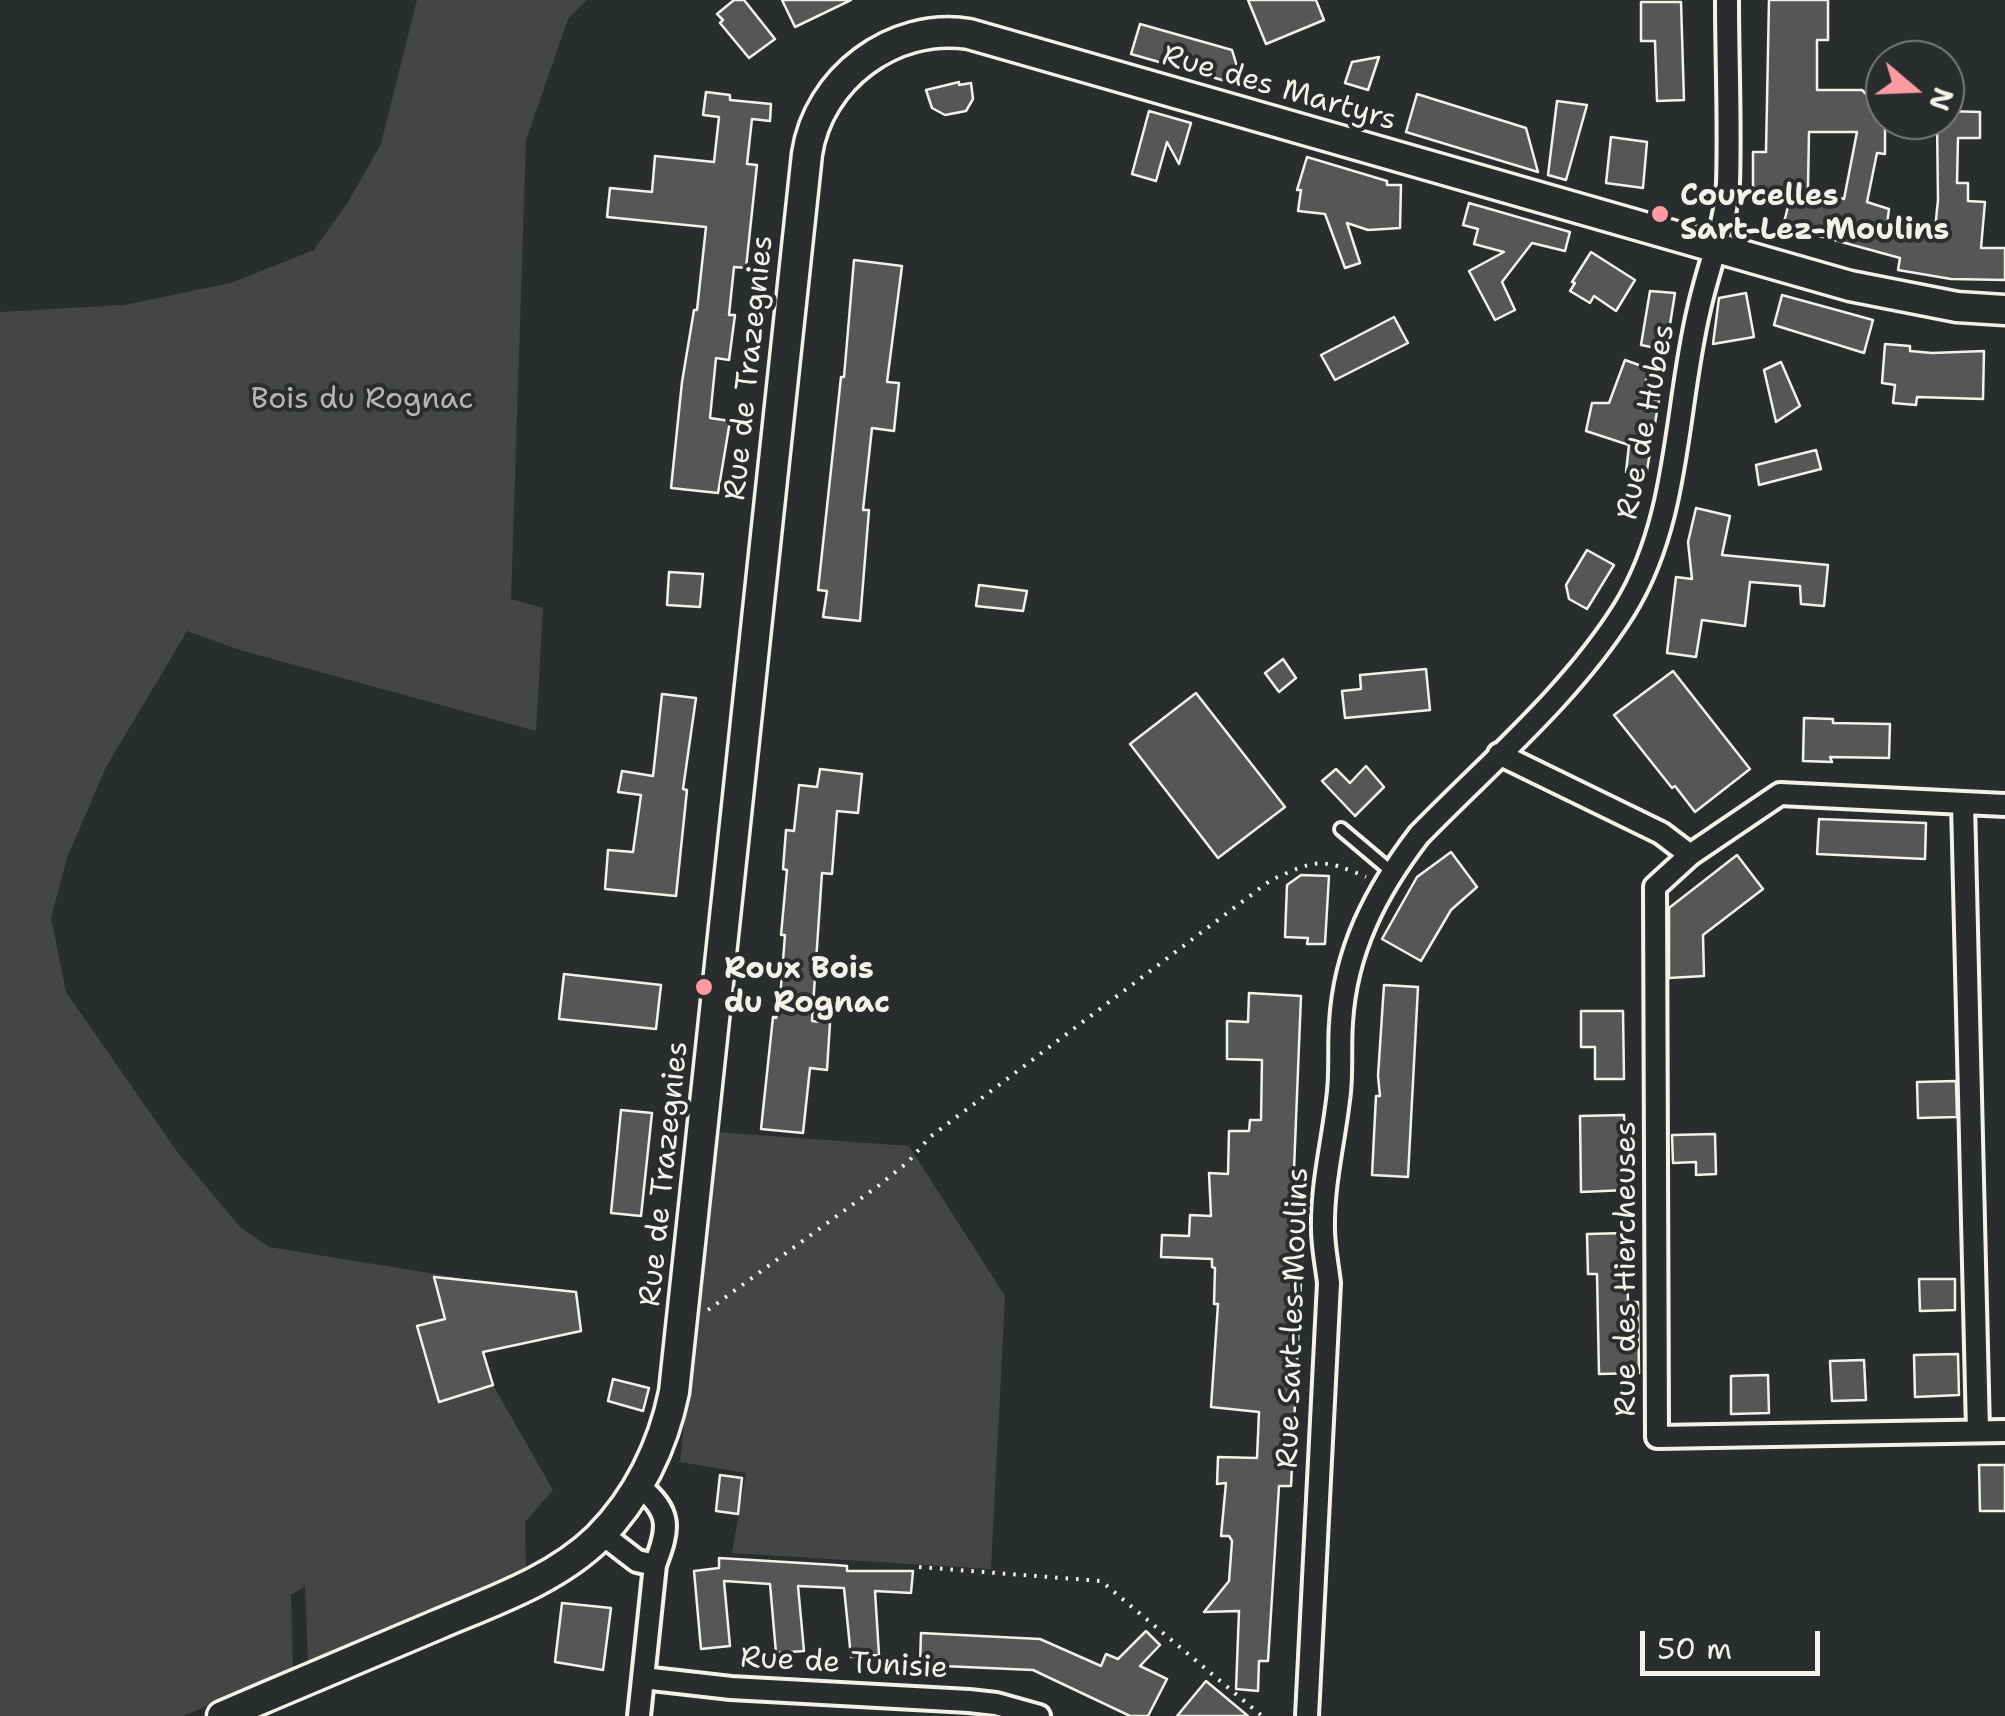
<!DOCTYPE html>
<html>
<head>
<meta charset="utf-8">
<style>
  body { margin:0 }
  #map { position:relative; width:2005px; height:1716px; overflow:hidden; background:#2a2d2e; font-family:"Shantell Sans",sans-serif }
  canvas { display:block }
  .north { position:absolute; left:1865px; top:40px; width:100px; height:100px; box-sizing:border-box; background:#2a2d2e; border:2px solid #7b7b78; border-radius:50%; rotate:109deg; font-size:28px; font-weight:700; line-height:40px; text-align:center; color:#f4f1e8 }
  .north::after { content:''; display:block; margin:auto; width:35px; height:45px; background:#ff9aa2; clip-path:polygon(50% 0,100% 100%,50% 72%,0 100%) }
  .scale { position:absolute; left:1640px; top:1631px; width:180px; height:45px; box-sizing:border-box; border:5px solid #f4f1e8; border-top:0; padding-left:12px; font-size:30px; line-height:35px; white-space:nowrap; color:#f4f1e8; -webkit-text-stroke:8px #2a2d2e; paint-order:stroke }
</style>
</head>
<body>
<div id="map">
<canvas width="2005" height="1716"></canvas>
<div class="north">N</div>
<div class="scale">50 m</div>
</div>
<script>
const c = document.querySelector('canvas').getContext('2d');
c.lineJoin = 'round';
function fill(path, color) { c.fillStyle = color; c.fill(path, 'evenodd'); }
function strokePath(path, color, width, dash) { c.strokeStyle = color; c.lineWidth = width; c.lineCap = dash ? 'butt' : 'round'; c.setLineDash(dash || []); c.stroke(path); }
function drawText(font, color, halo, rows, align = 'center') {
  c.font = font + ' "Shantell Sans",sans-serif'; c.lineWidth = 8; c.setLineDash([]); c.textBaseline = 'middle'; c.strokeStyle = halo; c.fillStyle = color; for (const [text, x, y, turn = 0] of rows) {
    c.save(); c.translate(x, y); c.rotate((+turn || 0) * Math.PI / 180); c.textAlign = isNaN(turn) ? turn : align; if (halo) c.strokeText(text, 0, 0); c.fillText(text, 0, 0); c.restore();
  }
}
fill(new Path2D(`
  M417,0h170l-19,19 -42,121 -15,459 32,9 -7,123 -296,-81 -53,-19 -81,136 -39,91 -16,60 15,74 112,161 62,74 29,20 191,31 10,34 -53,14 21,75 55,-16 60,105 -28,32 1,46 -218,95 -3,-77 -14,9 2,75 -110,46h-183v-1404l124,-7 107,-22 83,-33 34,-48 33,-58z
  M716,1132l193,14 96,150 -14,273 -259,-16 14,-80 -66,-11z`), '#444645');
const building = new Path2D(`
  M734,0h10l31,39 -26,19 -29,-35 3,-3 -6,-6z
  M782,0h69l-56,27z
  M1248,0h68l8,20 -58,24z
  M1769,0h59v40h-11v50h45l6,6h17v58l-8,-1 -10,49 22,7 -3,23 48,7 4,-39 -1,-80h8v-9l35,1v26h-22l-1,45h11v18l17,1 -4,46h24v32l-54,-1 -53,-9 2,-12 -117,-32 7,-27 -37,-9v-38h13zM1809,132h48l-13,67 -36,-11z
  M1641,2h40l3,98 -27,1 -2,-60h-14z
  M1140,24l92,26 11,36 -112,-32z
  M1379,57l-11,33 -23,-7 7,-21z
  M959,82v3l12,-2 2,16 -7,12 -21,4 -13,-7 -6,-18z
  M706,92l24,3v5l41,4 -1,17 -18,-2 -5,45 10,1 -11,103 -12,-1 -5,48h6l-6,45 -13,-2 -6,60 20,3 -12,72 -47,-5 11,-106 12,-72h3l9,-83 -99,-10 3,-29 42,4 3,-36 59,6 5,-45 -16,-2z
  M1417,94l109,34 12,44 -132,-40z
  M1557,101l30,4 -21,75 -18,-5z
  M1149,111l42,12 -12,41 -12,-22 -11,39 -24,-7z
  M1611,137l36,5 -4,46 -37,-5z
  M1307,157l80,24v4h14l-1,43 -32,2 -21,-7 13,40 -15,5 -20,-54 -27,-3 3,-21h-4z
  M1469,203l101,29 -5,19 -33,-8 -30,39 13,28 -20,10 -26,-49 35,-19 -30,-8 4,-15 -15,-4z
  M1591,252l44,28 -19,31 -22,-15 -4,7 -20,-12 5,-8 -3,-1z
  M854,260l48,6 -15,116 12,1 -5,48 -22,-3 -9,82h6l-9,111 -37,-4 4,-26 -9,-1 23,-213h3z
  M1650,291l25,2 -9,57 -25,-5z
  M1746,293l8,44 -41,7 6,-46z
  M1782,295l91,25 -9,33 -90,-28z
  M1394,317l14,26 -73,37 -14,-25z
  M1885,344l25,2v5l22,2 52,-2 -1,48 -66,-2 -1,8 -23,-2 2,-18 -13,-2z
  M1625,360l25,9 -4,12 6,2 -4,15 11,2 -13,76 -20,-4 3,-27 -43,-14 6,-28h17z
  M1781,362l19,44 -24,16 -12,-52z
  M1816,450l5,19 -62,16 -3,-20z
  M1696,508l34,8 -8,39 106,10 -4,41 -23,-2 -1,-18 -50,-4 -5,44 -43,-6 -6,37 -29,-4 9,-76 16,2 -4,-37z
  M1587,550l27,15 -27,44 -18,-10 -3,-14z
  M669,572l34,2 -3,33 -33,-2z
  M979,585l48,6 -4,20 -47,-5z
  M1283,659l13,19 -17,14 -14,-19z
  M1426,669l4,41 -85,8 -3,-27 19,-2 -1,-14z
  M1673,671l77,98 -55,43 -20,-26 -3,2 -58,-73z
  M1196,693l89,114 -67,51 -88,-114z
  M662,694l34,4 -13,91 4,1 -11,106 -71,-7 3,-39 25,2 8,-57 -23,-3 4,-21 31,5z
  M1804,718l29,1v4l57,1 -1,34 -59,-1 2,5 -29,-1z
  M1366,766l18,21 -29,29 -33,-35 14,-12 14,14z
  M820,769l42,5 -4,39 -21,-2 -5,63 -10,-1 -10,148 18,2 -3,47 -17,-2 -7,65 -42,-4 12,-112 3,1 4,-20 5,-63h-4l6,-65 -4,-1 3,-39 8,1 5,-46 18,2z
  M1819,819l107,4 -1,36 -108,-5z
  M1451,852l26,35 -26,23 -30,51 -39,-22 35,-62z
  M1737,855l26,34 -60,46 1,41 -35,2v-70z
  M1301,875l28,1 -4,68h-18l1,-6 -23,-1 2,-52z
  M564,974l97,11 -5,44 -97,-10z
  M1384,985l34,2 -10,190 -36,-2 4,-79h4l-2,-20z
  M1249,993l52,3 -9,223h12l-13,267h-12l-11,175h-9l-1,30 -22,-2 3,-78 -35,1 25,-31 3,-40 -3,-5h-8l5,-53 -9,1 1,-27 39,1 2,-46 -48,-5 7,-103h-4l1,-36 -3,-1v-8l-51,-2 1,-22 27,1 1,-21 21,1 -2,-43 19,1 1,-43h20l1,-11h11l1,-60 -35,-1v-38l21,1z
  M1581,1011h42l1,68h-29v-32h-14z
  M1956,1081l1,36 -39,1 -1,-36z
  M621,1110l31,3 -11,103 -30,-3z
  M1624,1115l3,75 -46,2 -1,-76z
  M1715,1134l1,40 -20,1v-13l-23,1 -1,-28z
  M1626,1233l2,69h10l1,71 -40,1 -2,-100h-9l-1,-40z
  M434,1277l142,15 5,39 -98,21 10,33 -54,17 -22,-76 28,-7z
  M1919,1279h36v31l-35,1z
  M1958,1354l1,41 -44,2 -1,-42z
  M1864,1360l2,40 -34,1 -2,-40z
  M1768,1375l1,38 -38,1v-38z
  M613,1379l36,9 -6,23 -35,-10z
  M1979,1465h26v46h-25z
  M720,1475l22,3 -4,36 -22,-3z
  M719,1558l116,7 12,1v5h66l-2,22 -36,-2 4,64 -28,2 -7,-69 -46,-2 6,65 -28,2 -6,-69 -46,-3 6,65 -29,3 -7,-78 25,-3z
  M562,1603l49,5 -8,62 -48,-8z
  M1146,1631l14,14 -20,21 27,13 -19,37h-18l-97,-46 -113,-5 1,-32 119,6 61,27 5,-12 12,5z
  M1206,1681l42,35h-71z`);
fill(building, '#555756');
strokePath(building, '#f4f1e8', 2.5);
const service = new Path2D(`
  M1341,829l51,43`);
const minor = new Path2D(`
  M1499,754l162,79 29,22
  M1963,803l15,628
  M2005,805l-225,-11 -90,61 -35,32 2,550 348,-6
  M602,1534l35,27 18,4c14,-37 17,-53 -16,-79
  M643,1678l88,10 238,13 27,3 43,12
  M639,1716l16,-151
  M1307,1716l22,-433c-2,-18 -6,-36 -6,-54 -1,-43 10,-86 15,-129 4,-25 1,-52 3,-77 4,-72 35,-132 78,-188 70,-72 151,-139 205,-225 56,-90 51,-201 75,-301 9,-42 27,-83 29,-126 2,-61 -1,-122 -1,-183`);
const secondary = new Path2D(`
  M222,1716c72,-31 144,-61 217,-92 54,-23 116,-44 159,-86 40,-40 65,-92 76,-146l133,-1238c11,-75 86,-132 162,-120l881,252 107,21 48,3`);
strokePath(service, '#f4f1e8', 18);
strokePath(minor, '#f4f1e8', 28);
strokePath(secondary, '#f4f1e8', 35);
strokePath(new Path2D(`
  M708,1310l170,-124 30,-24 22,-25 341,-257c45,-20 49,-23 95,-3
  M919,1567l182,14 161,135`), '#f4f1e8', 4, [2.5, 8]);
strokePath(service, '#2a2d2e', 10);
strokePath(minor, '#2a2d2e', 20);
strokePath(secondary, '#2a2d2e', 28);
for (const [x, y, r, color] of [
  [1660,214,10,"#ff9aa2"],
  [704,987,10,"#ff9aa2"]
]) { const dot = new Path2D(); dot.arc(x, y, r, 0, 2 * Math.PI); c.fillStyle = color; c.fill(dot); strokePath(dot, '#2a2d2e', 4); }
drawText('30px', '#f4f1e8', '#2a2d2e', [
  ["Rue des Martyrs",1279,89,16],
  ["Rue de Trazegnies",750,368,-84],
  ["Rue de Hubes",1647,422,-79],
  ["Rue de Trazegnies",665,1174,-84],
  ["Rue des Hiercheuses",1627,1269,-90],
  ["Rue Sart-les-Moulins",1294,1318,-88],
  ["Rue de Tunisie",844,1664,3]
]);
drawText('bold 30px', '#f4f1e8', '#2a2d2e', [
  ["Courcelles",1680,197],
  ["Sart-Lez-Moulins",1680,231],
  ["Roux Bois",724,970],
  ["du Rognac",724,1004]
], 'left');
drawText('30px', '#b6b5af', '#2a2d2e', [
  ["Bois du Rognac",362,400]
]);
</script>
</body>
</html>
